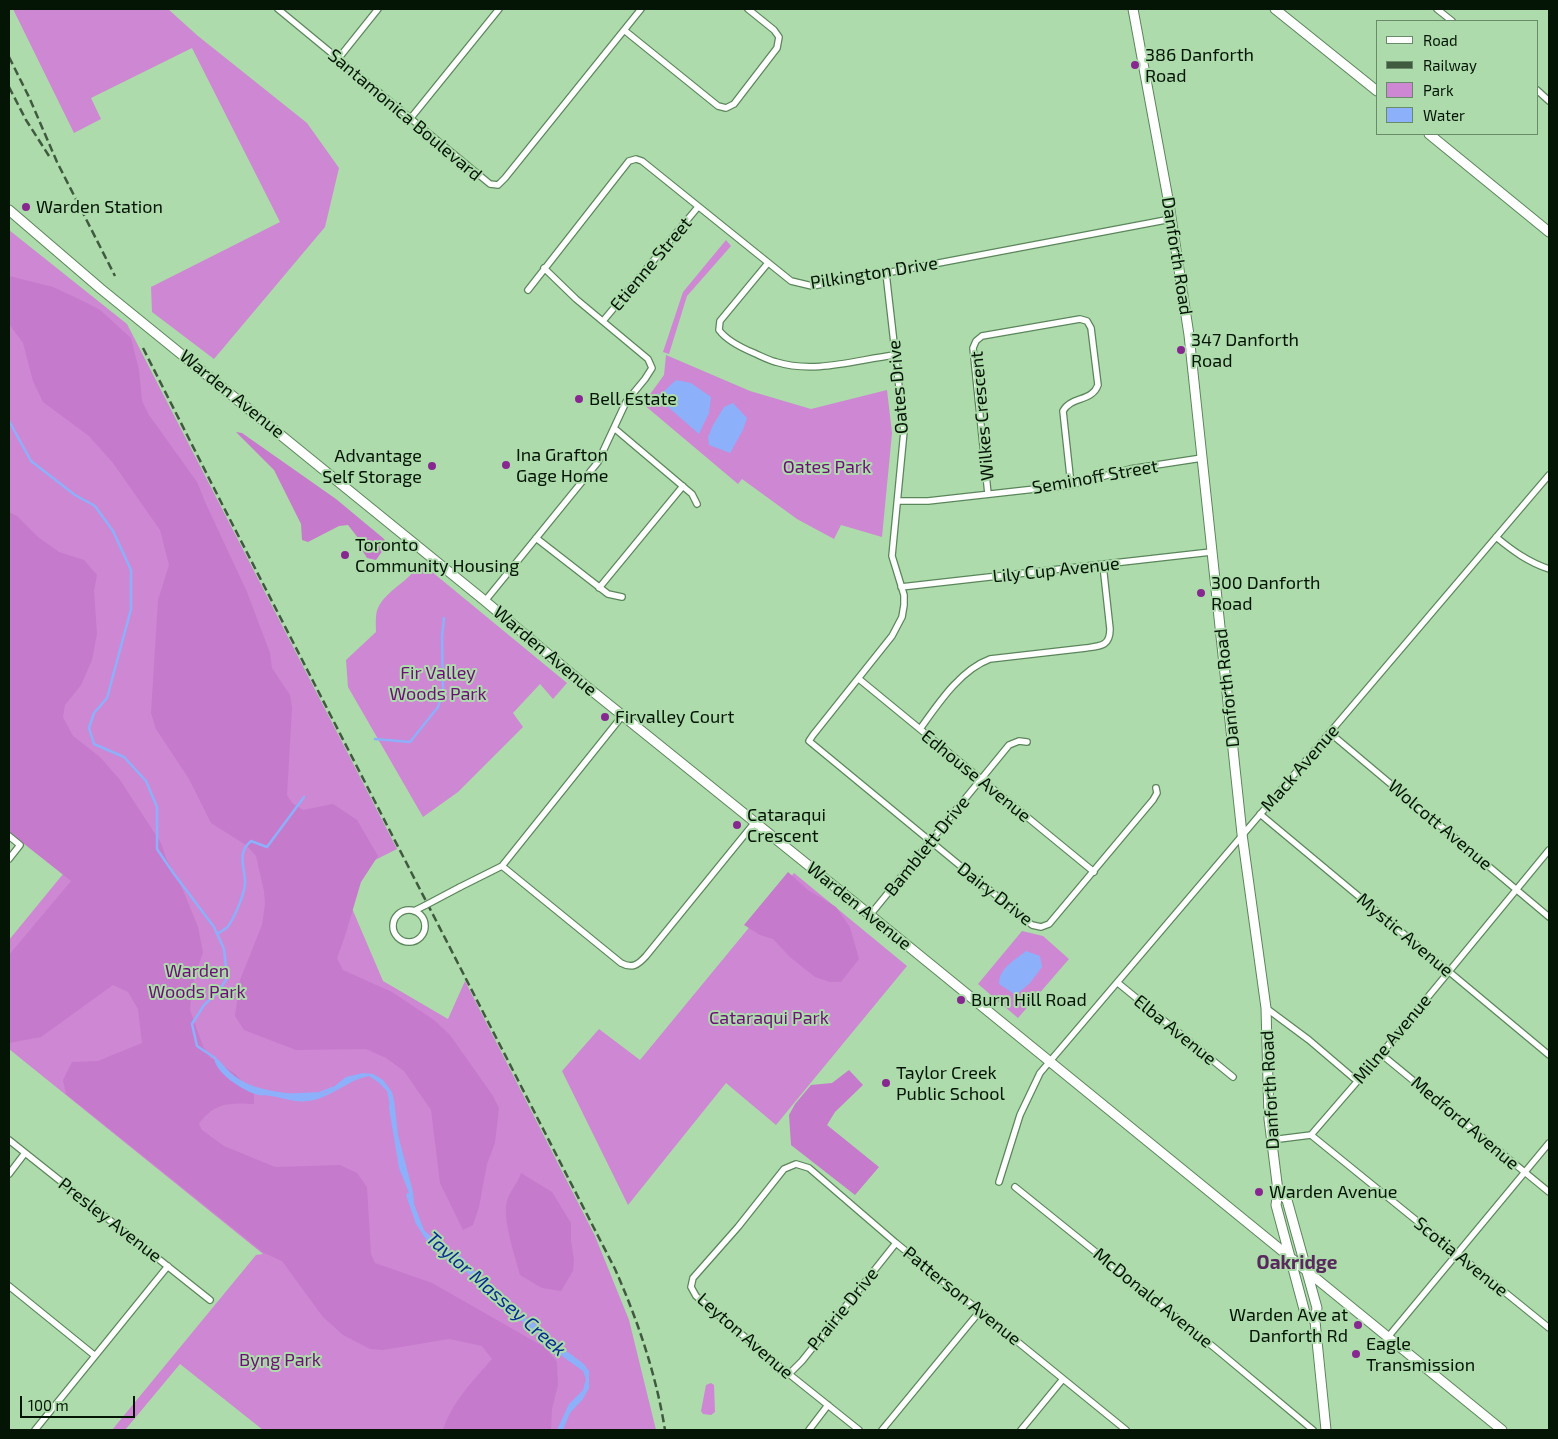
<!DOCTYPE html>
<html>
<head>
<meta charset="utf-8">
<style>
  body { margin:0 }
  #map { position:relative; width:1558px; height:1439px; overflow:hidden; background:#addbab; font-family:"Exo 2",sans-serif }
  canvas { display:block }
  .frame { position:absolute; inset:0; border:10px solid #041405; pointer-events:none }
  .legend { position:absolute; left:1376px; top:20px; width:162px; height:115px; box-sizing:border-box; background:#addbab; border:1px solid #698b69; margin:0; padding:6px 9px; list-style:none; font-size:15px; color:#041405 }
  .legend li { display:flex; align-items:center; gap:10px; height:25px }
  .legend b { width:25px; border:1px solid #698b69 }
  .scale { position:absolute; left:20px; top:1396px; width:115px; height:22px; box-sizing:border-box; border:2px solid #041405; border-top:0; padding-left:6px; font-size:15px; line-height:18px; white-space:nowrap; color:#041405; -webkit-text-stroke:4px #addbab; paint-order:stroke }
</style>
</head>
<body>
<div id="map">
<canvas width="1558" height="1439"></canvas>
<div class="frame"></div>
<ul class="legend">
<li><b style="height:6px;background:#fff"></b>Road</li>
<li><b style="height:6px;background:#3f5a3f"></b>Railway</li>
<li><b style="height:14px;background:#ce87d3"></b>Park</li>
<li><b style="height:14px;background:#8db0fa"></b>Water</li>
</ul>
<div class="scale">100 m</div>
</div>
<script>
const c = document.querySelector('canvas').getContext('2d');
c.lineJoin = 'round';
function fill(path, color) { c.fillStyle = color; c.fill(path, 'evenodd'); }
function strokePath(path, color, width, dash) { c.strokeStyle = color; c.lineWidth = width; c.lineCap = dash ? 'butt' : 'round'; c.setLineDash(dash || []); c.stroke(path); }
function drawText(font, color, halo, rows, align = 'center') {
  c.font = font + ' "Exo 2",sans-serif'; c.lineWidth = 4; c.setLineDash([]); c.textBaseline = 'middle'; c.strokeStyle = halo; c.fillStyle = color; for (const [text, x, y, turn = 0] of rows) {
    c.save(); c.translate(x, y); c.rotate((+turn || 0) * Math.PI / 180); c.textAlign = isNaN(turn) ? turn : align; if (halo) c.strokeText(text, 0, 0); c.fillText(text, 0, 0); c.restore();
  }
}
fill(new Path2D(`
  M13,9h155l30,27 109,87 32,45 -14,59 -111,132 -62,-47 -1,-25 129,-65 -88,-174 -101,50 10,21 -27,14z
  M9,230l118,94 270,525 -58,29 44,103 65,38 17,-38 130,255 34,84 27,110h-393l-83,-66 -55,66h-13l144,-175 7,-1 -254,-205v-109l59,-72 -59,-45z
  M726,240l5,6 -44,50 -18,58 -6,-2 20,-60z
  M666,355l84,36 61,18 76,-19 5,43 -10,104 -41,-12 -7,14 -37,-20 -55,-40 -4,5 -95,-80 21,-29z
  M420,562l147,121 -14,16 -13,-15 -27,29 10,14 -65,65 -35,25 -75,-130 -2,-27 30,-28c0,-7 -1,-18 2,-24 9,-19 33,-27 42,-46z
  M794,873l113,93 -131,159 -50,-42 -98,122 -66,-134 37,-42 41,31z
  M1022,931l21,5 26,23 -51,59 -40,-34z
  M711,1383l3,2 1,27 -4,3 -8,-1 -2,-3 5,-26z`), '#ce87d3');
fill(new Path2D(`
  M9,276l44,11 30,14 17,9 31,28 8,32 3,31 7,14 48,67 9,22 41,88 23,61 2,15 18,27 2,13 -5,87 5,8 11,7 30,-6 24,16 21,36 -17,26 -16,54 -8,22 6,12 49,22 42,28 16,15 43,61 6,12 -4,35 -8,21 -8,43 -6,18 -10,5 -23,-47 -9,-73 -27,-39 -18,-13 -20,-9 -70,1 -52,-20 -9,-14 5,-36 22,-55 3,-21 -1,-13 -8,-35 -10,-11 -35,-22 -22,-44 -33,-50 -5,-16 7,-113 11,-35 -9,-35 -47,-67 -24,-27 -46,-34 -10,-21 -10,-38 -14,-19z
  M236,432l6,1 94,66 47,39 5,5 -12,17 -9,-2 -5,-8v-7l-14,-18 -9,1 -31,16 -6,-2 -1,-16 -27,-54z
  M9,512l8,4 21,21 21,15 25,8 13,15 -3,16 3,43 -5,26 -11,25 -16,20 -2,12 10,19 27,21 20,23 41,63 5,15 17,32 15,37 5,25 -11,33 -2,25 13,36 7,11 25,17 19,19v11c-23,-1 -40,-2 -55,20l3,6 22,16 51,21 65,-2 17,8 10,14 4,67 4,9 57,20 114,65 11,14 1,23 -6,24 -1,21h-108c9,-28 30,-49 49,-71l-10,-13 -33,-7 -66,11 -13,-1 -27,-14 -20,-18 -41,-56 -18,-8 -198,-159 -3,-14 9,-18 26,-1 44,-18 -4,-34 -10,-17 -15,-7 -72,52 -32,6v-88l62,-74 -62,-49z
  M788,872l20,18 28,17 14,20 9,32 -18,23h-11l-15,-5 -25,-20 -17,-18 -13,-4 -16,-10z
  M849,1070l14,15 -28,27 -8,13 52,42 -24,28 -64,-50 -2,-30 6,-11 16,-19 21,-2z
  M521,1173l31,19 19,31v18l3,19 -1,11 -12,20 -19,-3 -22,-13c-5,-19 -18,-56 -13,-74 2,-10 11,-17 14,-28z`), '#c67acc');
fill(new Path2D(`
  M676,380l15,3 20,14 -2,16 -10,21 -39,-34 3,-8z
  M733,403l14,15 -4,12 -13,23 -21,-8 -1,-8 5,-12 11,-18z
  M1026,951l14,5 2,11 -12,16 -14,12 -17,-11c0,-16 16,-24 27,-33z
  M214,1057c5,2 7,6 11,10 6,7 13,12 21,16 9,5 30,9 41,10 13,1 25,-2 39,0l20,-16 17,-4 10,1 10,6 9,12 2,8 4,35 15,57 1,12 10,26 11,10 8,4 4,5 15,8 22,25 44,38 9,5 16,16 31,23 5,7v17l-6,11 -13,14 -7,17h-6l12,-26 14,-14 3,-11 -3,-8 -24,-17 -15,-15 -26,-21 -26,-25 -26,-21 -12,-6 -27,-25 -11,-17 -10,-29 1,-2h2l-10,-25 -10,-60 1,-13 -1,-2 -11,-11 -9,-6c-22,4 -39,23 -61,25 -13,2 -24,-3 -37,-5 -5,-1 -11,0 -16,-2 -14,-5 -40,-21 -41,-37z`), '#8db0fa');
strokePath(new Path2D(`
  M657,395h5
  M9,421l22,40 44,34 20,11 18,25 18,39v39l-24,89 -13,15 -5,15 5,16 30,13 22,24 11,26v42l17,25 40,53 10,22 3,29 -8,13 -15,14 -12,19 5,22 18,12
  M375,739l35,3 28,-35 5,-15 -1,-56 2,-18
  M217,934c4,-3 10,-5 12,-9 6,-9 17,-34 16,-44 -1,-17 -8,-28 6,-40l16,6 37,-50
  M388,1090l3,14
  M320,1093l13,-5`), '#8db0fa', 2.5);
const minor = new Path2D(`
  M278,9l212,175 8,1 7,-7 136,-169
  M1437,9l15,12
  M624,30l94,76 8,2 8,-4 43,-56 2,-11 -5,-7 -26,-21
  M338,59l40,-50
  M1537,90l12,11
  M410,119l89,-110
  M768,263l-48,58 -1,9c8,11 23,18 35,23 7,3 14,7 22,9 39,12 79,-2 119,-7
  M886,273l18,158 -12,125 12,39v10l-2,12 -10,19 -79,99 -4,6 223,184 9,2 8,-3 104,-124 4,-7 -1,-5
  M528,290l101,-129 7,-2 6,2 149,120 21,5 74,-13 285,-54
  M603,321l95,-114
  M614,428l78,66 5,10
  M988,494l-15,-146 3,-7 6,-5 98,-17 7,2 4,7 7,57c-6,17 -27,11 -35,26l8,74
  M898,501h30l143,-16 59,-16 72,-11
  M1496,537c17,14 32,25 53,32
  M536,538l72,56 14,3
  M901,587l310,-35
  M599,588l84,-102
  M485,601l113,-139 28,-60 19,-23 7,-11 -4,-9 -72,-60 -32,-31
  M859,679l235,193
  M920,729c18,-25 40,-59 70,-70l96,-11c15,-2 24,-2 24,-19l-7,-64
  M1330,733l219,184
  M1260,814l289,241
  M9,836l11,9 -11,14
  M502,866l119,97c11,6 17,2 25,-7l109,-134
  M460,887l42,-21 121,-151
  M393 926a16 16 0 1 1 32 0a16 16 0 1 1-32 0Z
  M414,911l12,-6
  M870,915l139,-170 10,-4 8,1
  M1118,983l115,94
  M1266,1008l43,32 48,41
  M1381,1054l168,138
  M1311,1135l70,-81 168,-204
  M9,1140l201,160
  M1271,1140l40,-5 238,193
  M9,1174l16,-21
  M999,1182l21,-67 20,-42 509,-598
  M1015,1187l201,162 97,81
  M9,1286l85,69
  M1388,1337l161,-194
  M789,1374l13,-13 94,-118
  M35,1430l133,-164
  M809,1430l19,-25
  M859,1430l-70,-56 -93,-78 -5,-9 2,-9 45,-51 46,-58 12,-5 13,4 87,75 230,187
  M882,1430l98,-119
  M1021,1430l42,-51`);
const secondary = new Path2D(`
  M1133,9l36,195 20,131 53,499 24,174 3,111 9,72 -2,14 29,108 10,8
  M1275,9l102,82
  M1429,134l120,98
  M9,210l92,79 384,312 96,81 289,233 632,515
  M1278,1191l9,9 30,108 -2,13 11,109`);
strokePath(minor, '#5b865b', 8);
strokePath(secondary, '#5b865b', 11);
strokePath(minor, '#fff', 5.5);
strokePath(secondary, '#fff', 9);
strokePath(new Path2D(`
  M9,57l20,40 28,65 58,114
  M9,87l17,33 23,36
  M143,348l77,152 395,769c23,52 41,105 50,161`), '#3f5a3f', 2.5, [8, 4]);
const minorBridge = new Path2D(`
  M426,905l34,-18`);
strokePath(minorBridge, '#5b865b', 8, []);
strokePath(minorBridge, '#fff', 5.5);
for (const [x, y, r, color] of [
  [1135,65,5,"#872790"],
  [26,207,5,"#872790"],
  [1181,350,5,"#872790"],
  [579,399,5,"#872790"],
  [506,465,5,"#872790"],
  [432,466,5,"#872790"],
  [345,555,5,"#872790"],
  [1201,593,5,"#872790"],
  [605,717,5,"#872790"],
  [737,825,5,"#872790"],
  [961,1000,5,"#872790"],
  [886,1083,5,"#872790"],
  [1259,1192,5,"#872790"],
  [1358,1325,5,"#872790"],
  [1356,1354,5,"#872790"]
]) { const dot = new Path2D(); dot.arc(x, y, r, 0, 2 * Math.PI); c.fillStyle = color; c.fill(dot); strokePath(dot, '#addbab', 2); }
drawText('18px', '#041405', '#addbab', [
  ["386 Danforth",1145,55],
  ["Road",1145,76],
  ["Warden Station",36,207],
  ["347 Danforth",1191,340],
  ["Road",1191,361],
  ["Bell Estate",589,399],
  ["Ina Grafton",516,455],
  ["Gage Home",516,476],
  ["Advantage",422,456,"right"],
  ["Self Storage",422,477,"right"],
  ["Toronto",355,545],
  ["Community Housing",355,566],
  ["300 Danforth",1211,583],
  ["Road",1211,604],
  ["Firvalley Court",615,717],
  ["Cataraqui",747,815],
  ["Crescent",747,836],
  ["Burn Hill Road",971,1000],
  ["Taylor Creek",896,1073],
  ["Public School",896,1094],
  ["Warden Avenue",1269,1192],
  ["Warden Ave at",1348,1315,"right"],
  ["Danforth Rd",1348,1336,"right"],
  ["Eagle",1366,1344],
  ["Transmission",1366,1365]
], 'left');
drawText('18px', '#041405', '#addbab', [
  ["Santamonica Boulevard",405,115,40],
  ["Danforth Road",1177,256,81],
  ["Etienne Street",651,264,-50],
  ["Pilkington Drive",874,273,-9],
  ["Oates Drive",898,387,-95],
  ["Warden Avenue",232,394,39],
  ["Wilkes Crescent",982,416,-95],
  ["Seminoff Street",1095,477,-10],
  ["Lily Cup Avenue",1056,570,-6],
  ["Warden Avenue",545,651,40],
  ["Danforth Road",1227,688,-96],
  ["Mack Avenue",1300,768,-49],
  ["Edhouse Avenue",976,776,39],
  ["Wolcott Avenue",1440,825,40],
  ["Bamblett Drive",927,846,-51],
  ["Dairy Drive",995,894,38],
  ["Warden Avenue",859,906,39],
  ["Mystic Avenue",1405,935,40],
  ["Elba Avenue",1175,1030,39],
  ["Milne Avenue",1392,1039,-50],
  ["Danforth Road",1270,1090,-93],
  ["Medford Avenue",1465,1123,40],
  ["Presley Avenue",110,1220,38],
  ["Scotia Avenue",1461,1257,39],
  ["Patterson Avenue",962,1296,39],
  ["McDonald Avenue",1153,1298,39],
  ["Prairie Drive",843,1309,-51],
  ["Leyton Avenue",745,1336,41]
]);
drawText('18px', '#6e0e77', '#addbab', [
  ["Oates Park",827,467],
  ["Fir Valley",438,673],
  ["Woods Park",438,694],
  ["Warden",197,971],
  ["Woods Park",197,992],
  ["Cataraqui Park",769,1018],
  ["Byng Park",280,1360]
]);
drawText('bold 19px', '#58295c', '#addbab', [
  ["Oakridge",1297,1263]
]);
drawText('italic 19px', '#092c93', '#addbab', [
  ["Taylor Massey Creek",496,1294,41]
]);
</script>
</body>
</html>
